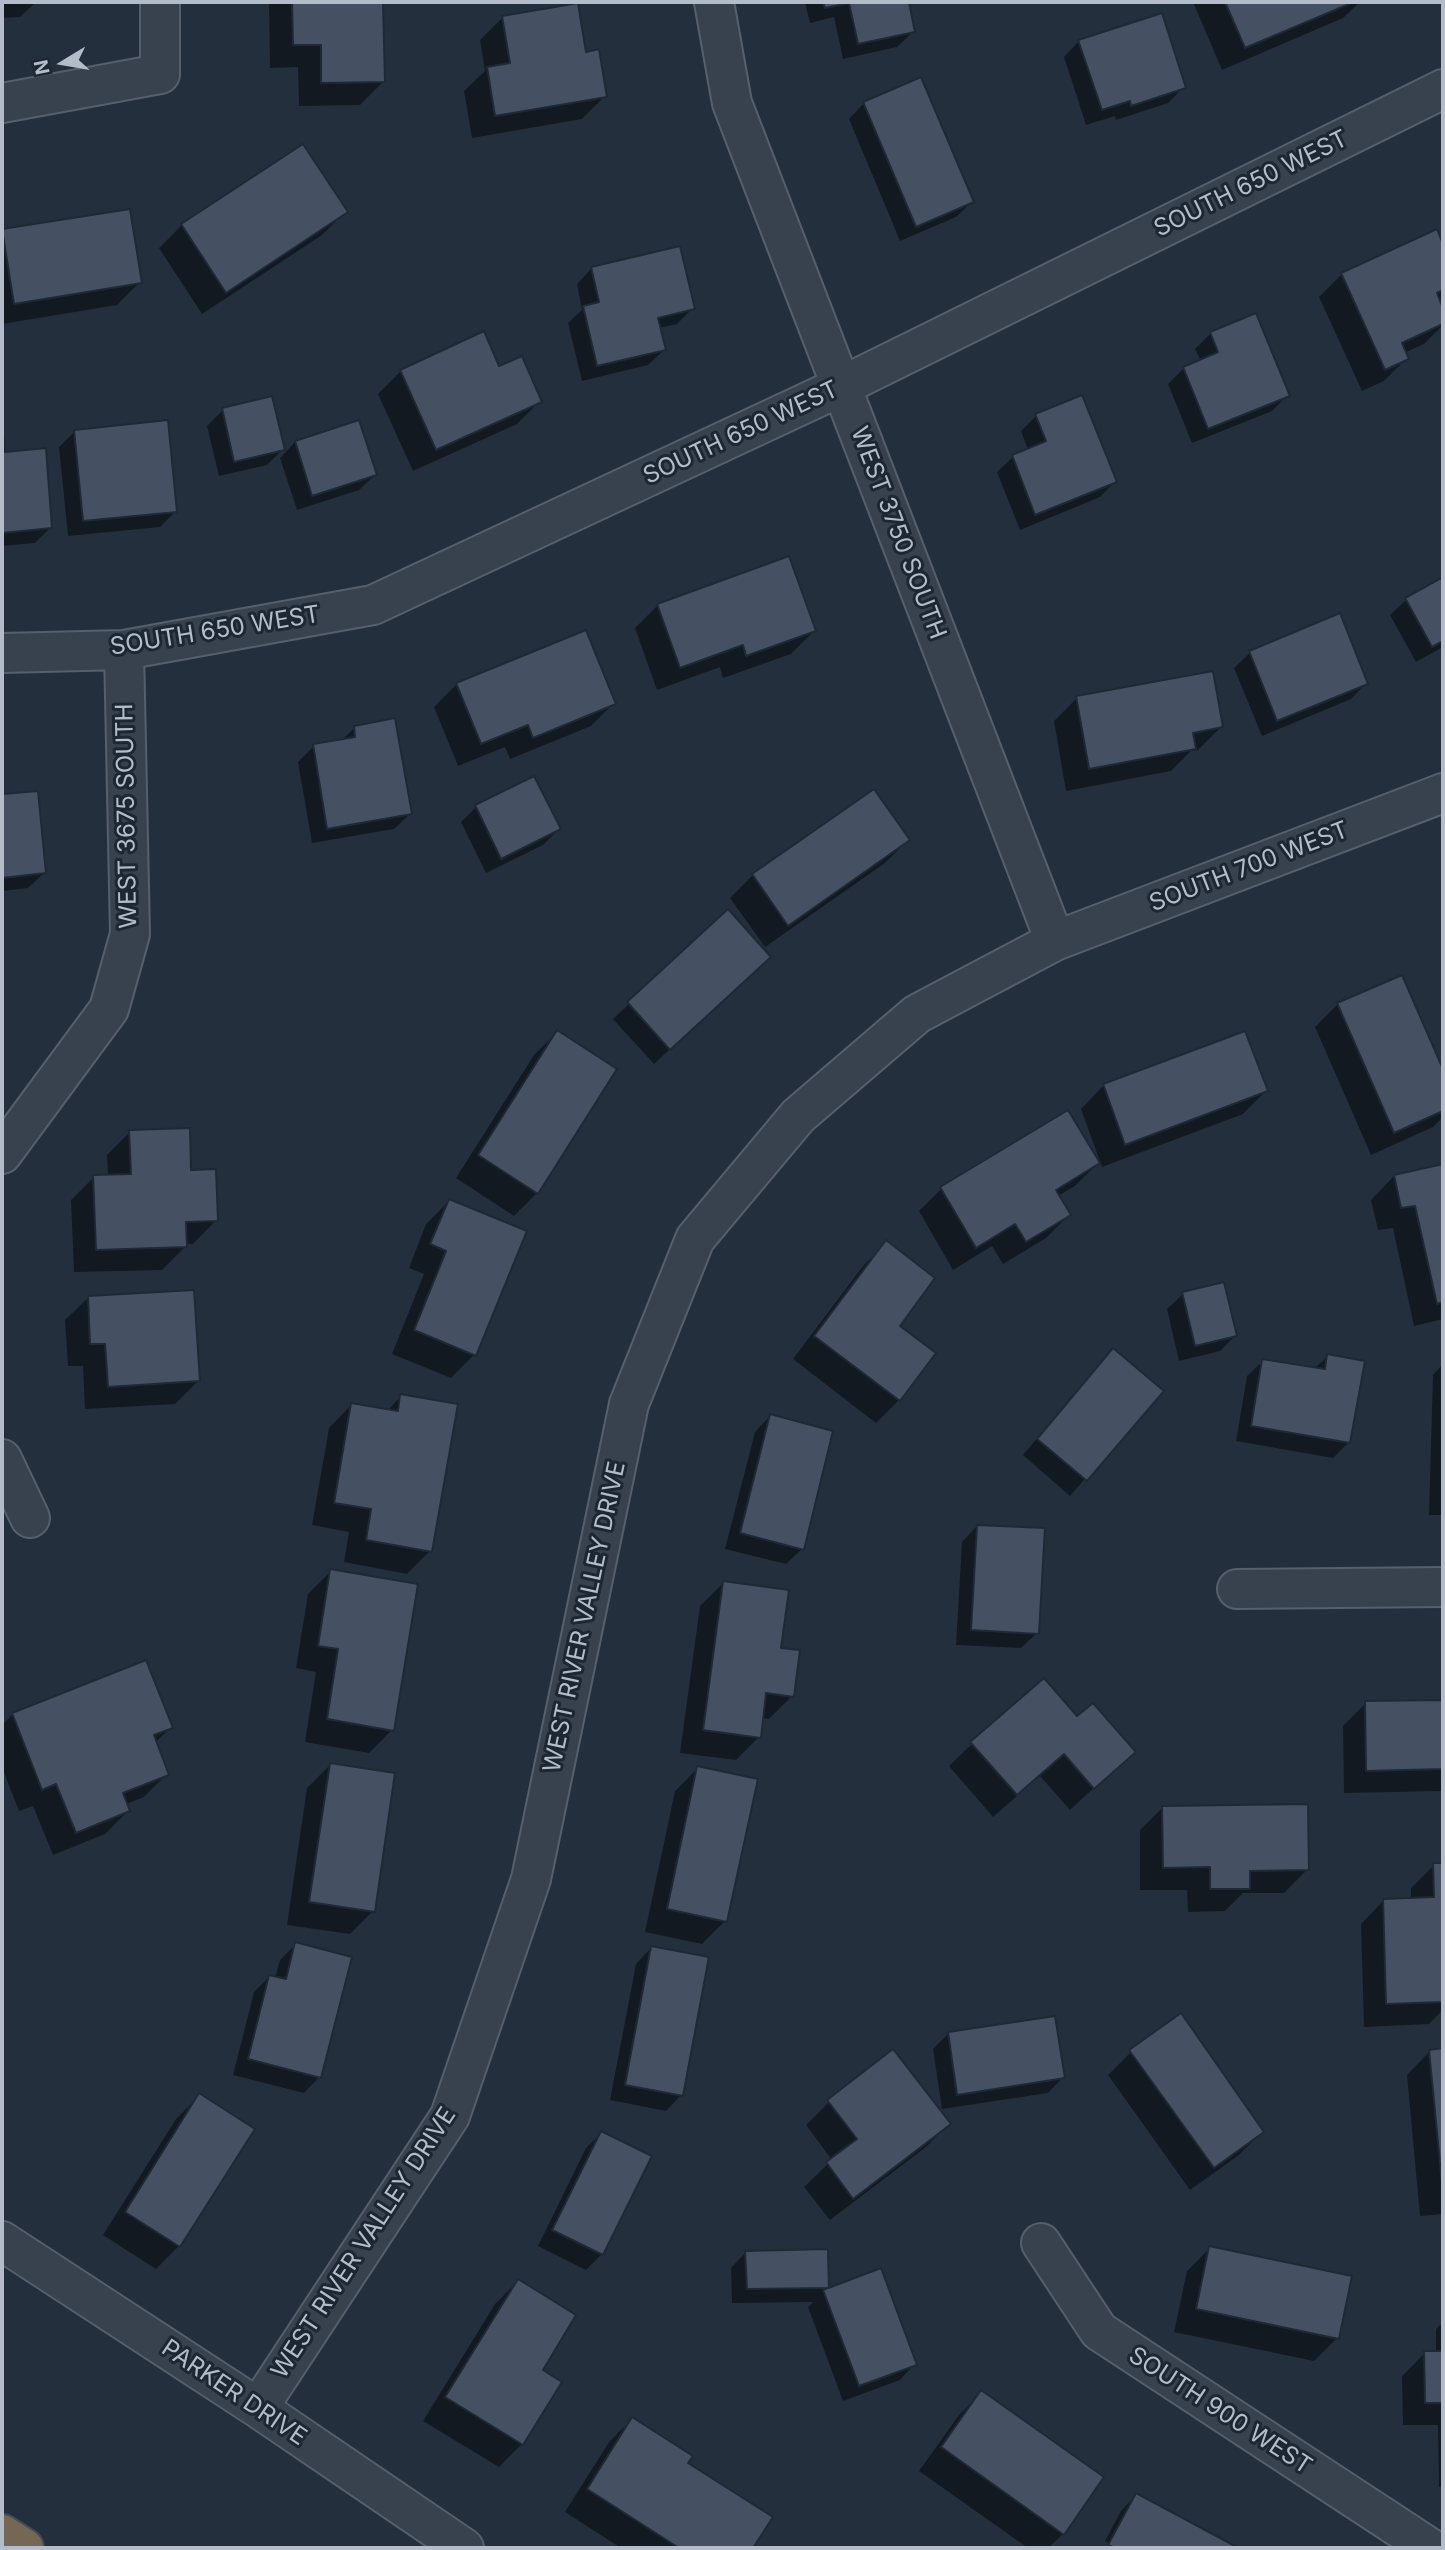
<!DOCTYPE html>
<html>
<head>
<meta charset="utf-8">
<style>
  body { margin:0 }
  #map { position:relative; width:1445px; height:2550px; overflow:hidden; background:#242f3e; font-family:Inter,sans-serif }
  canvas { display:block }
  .frame { position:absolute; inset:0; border:4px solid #b4bcc9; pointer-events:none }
  .north { position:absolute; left:28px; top:28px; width:70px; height:70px; -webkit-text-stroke:5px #1d2633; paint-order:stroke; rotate:259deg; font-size:19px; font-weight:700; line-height:28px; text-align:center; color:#b4bcc9 }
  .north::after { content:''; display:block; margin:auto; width:24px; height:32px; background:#b4bcc9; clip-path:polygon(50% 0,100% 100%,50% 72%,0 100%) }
</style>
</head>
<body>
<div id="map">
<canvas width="1445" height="2550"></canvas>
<div class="frame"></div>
<div class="north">N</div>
</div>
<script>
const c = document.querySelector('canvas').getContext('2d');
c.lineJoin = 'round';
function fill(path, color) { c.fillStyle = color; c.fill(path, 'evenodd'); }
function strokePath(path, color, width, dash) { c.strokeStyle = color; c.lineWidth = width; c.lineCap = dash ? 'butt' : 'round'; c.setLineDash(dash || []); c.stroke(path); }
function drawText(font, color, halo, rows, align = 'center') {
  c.font = font + ' Inter,sans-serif'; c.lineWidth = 6; c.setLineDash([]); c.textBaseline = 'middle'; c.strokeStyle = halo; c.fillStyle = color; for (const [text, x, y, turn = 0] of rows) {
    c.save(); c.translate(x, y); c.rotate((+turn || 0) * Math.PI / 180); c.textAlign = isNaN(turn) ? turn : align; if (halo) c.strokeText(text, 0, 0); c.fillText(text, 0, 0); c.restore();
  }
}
fill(new Path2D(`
  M2,2h34l-16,15 -18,1z
  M269,2h112l2,80 -23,23 -61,1 -1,-39 -28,1z
  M805,2h102l6,30 -16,15 -54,12 -9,-42 -24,6z
  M1193,2h167l-17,16 -121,52z
  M503,17l81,37 21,42 -23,23 -110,19 -8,-47 21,-20 -5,-31z
  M1079,41l105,46 -16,16 -52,17 -1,-4 -29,9 -22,-68z
  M864,103l108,99 -16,15 -56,24 -51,-122z
  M302,146l43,66 -23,23 -120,79 -43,-66 23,-23z
  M3,231l137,51 -23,23 -115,19z
  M1436,231l7,17v49l-4,5 4,10v13l-19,19 -20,9 3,5 -23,23 -22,10 -43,-94 23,-23z
  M592,268l101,40 -16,16 -18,4 5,22 -16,15 -66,16 -14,-58 14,-13 -5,-26z
  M1211,333l77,62 -16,16 -80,32 -24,-59 16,-16 17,-7 -6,-12z
  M499,368l41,33 -23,23 -104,47 -35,-77 23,-23z
  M223,410l60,39 -16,16 -48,11 -12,-50z
  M1036,416l79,66 -15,15 -80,33 -23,-58 16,-15 15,-7 -7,-19z
  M75,431l101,80 -16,16 -92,9 -9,-89z
  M2,440l2,13 46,75 -15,15 -33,3z
  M295,442l80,33 -16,15 -62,20 -17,-52z
  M1443,579v68l-27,15 -26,-47 16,-15z
  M658,605l156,26 -23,23 -68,24 -3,-11 -63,23 -22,-62z
  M1339,616l27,67 -15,16 -89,37 -28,-68 16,-15z
  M457,684l157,19 -23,23 -81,33 -5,-12 -47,19 -24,-59z
  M1077,698l144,29 -23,23 -7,1 -20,20 -105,20 -12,-70z
  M355,727l55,87 -16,15 -82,14 -14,-81 16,-16 26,-4z
  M873,791l35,49 -23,23 -120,84 -35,-49 23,-23z
  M37,793l7,80 -16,15 -26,3v-94z
  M476,807l83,22 -16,16 -57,28 -25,-51z
  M727,912l26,60 -99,92 -41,-45z
  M1401,977l42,97v43l-10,10 -62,28 -56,-128 23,-23z
  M557,1032l-20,161 -23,23 -58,-38 78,-123z
  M1104,1085l162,6 -23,23 -141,53 -21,-58z
  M130,1132l59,40 27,48 -23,24h-8v3l-23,23 -88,2 -3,-72 23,-23 14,-1 -1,-21z
  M1098,1163l-23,23 -17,10 11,19 -23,23 -43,26 -11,-18 -39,24 -34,-59 23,-23z
  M1443,1166v153l-29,7 -21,-98 -15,2 -7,-30 23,-24z
  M449,1201l76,31 -51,123 -23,23 -59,-24 32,-80 -15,-6 17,-44z
  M886,1243l12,83 1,74 -23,23 -83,-64 70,-93z
  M1183,1294l52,42 -15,15 -41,10 -12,-52z
  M89,1297l109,84 -23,23 -90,5 -2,-43h-15l-3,-46z
  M1328,1356l21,86 -16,16 -97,-17 11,-65 16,-15 51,8z
  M1443,1364v151h-14l4,-140z
  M1098,1366l63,25 -91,105 -47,-41z
  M401,1396l29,155 -23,23 -63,-12 5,-30 -37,-7 17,-97 23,-24 35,7z
  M770,1416l32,133 -16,15 -61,-15 30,-117z
  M977,1526l60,107 -16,15 -65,-3 6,-103z
  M331,1571l61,159 -23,23 -64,-11 11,-70 -20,-4 12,-74z
  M723,1583l56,66 13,47 -23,23 -8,-1 -2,19 -23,23 -56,-7 20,-147z
  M1443,1701v90l-99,2 -1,-67 23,-23z
  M13,1714l158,13 -16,16 12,31 -23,23 -18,7 2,7 -23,23 -52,21 -20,-49 -14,5 -17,-44v-42z
  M1077,1718l56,34 -63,58 -30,-34 -47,41 -44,-51 23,-22z
  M330,1765l43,146 -23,23 -63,-9 20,-137z
  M698,1768l27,153 -23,23 -57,-12 30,-141z
  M1163,1807l144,63 -23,23h-41l-18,18 -37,1 -1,-22h-47v-60z
  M1434,1865h9v145l-14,14 -65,3 -3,-103 23,-24h27v-12z
  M296,1944l23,133 -15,16 -71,-18 21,-83 15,-15 6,1 5,-18z
  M651,1948l30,147 -15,16 -56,-11 26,-136z
  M949,2033l114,44 -15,16 -106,16 -9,-60z
  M1443,2050v164l-23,2 -13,-141 23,-24z
  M1131,2052l131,80 -23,23 -49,35 -82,-115z
  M199,2096l-20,150 -23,23 -53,-34 73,-116z
  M829,2102l120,22 -23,23 -96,73 -26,-33 28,-27 -26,-35z
  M601,2133l1,121 -16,16 -48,-24 48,-98z
  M1210,2248l127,90 -23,23 -140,-29 13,-61z
  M746,2252l81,35 -5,5 58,-22 35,94 -15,16 -57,21 -35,-94 5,-5 -81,1 -1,-35z
  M518,2281l23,90 19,11 -38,62 -23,23 -76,-46 72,-117z
  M1443,2322v165h-4l-1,-62h-35l-1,-49 23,-23h11v-24z
  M982,2392l81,142 -15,14h-20l-109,-77 40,-56z
  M632,2419l54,44 85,55 -20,30h-130l-56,-36 44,-70z
  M1136,2495l96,52v1h-113l-14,-7 16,-30z`), '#0007');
const building = new Path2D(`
  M292,2h91l2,80 -64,1v-38h-28z
  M823,2h86l6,30 -57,12 -9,-41 -24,5z
  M1225,2h129l-109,46z
  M578,3l8,49 13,-3 8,48 -112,19 -8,-49 23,-4 -8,-47z
  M1162,13l24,75 -55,18 -1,-5 -28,9 -24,-70z
  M921,77l53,125 -58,25 -53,-125z
  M303,144l45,68 -122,81 -45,-69z
  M130,209l12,74 -128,21 -12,-75z
  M1437,229l6,15v46l-6,3 6,15v16l-41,19 7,16 -24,11 -44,-97z
  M680,246l15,63 -37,9 8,32 -69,16 -14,-60 16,-4 -8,-35z
  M1256,313l34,83 -82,33 -25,-62 35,-15 -8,-20z
  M484,331l15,35 23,-10 20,46 -106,48 -36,-80z
  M1082,395l35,87 -82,33 -23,-60 34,-14 -11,-27z
  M272,396l13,54 -51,12 -12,-54z
  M168,420l9,92 -94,9 -9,-91z
  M359,420l18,55 -65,21 -17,-55z
  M2,438h2l1,14 41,-4 6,80 -50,5z
  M789,556l27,75 -70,25 -3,-11 -63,23 -23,-64z
  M1443,577v64l-11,6 -27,-49z
  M1340,613l28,71 -91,37 -28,-70z
  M586,630l30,74 -83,34 -5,-13 -47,19 -25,-61z
  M1213,671l10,56 -30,6 3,16 -107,20 -13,-73z
  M395,718l17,96 -85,15 -14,-85 42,-7 -1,-11z
  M534,776l27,53 -60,30 -26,-54z
  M874,789l36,51 -122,86 -36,-52z
  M38,791l8,82 -44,5v-84z
  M728,909l43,48 -101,93 -43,-48z
  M1402,975l41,94v42l-49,22 -57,-130z
  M557,1030l60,39 -79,125 -60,-39z
  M1245,1031l23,60 -143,54 -22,-61z
  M1068,1110l32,53 -44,27 15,25 -45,27 -11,-18 -39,24 -36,-61z
  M190,1128l1,42 25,-1 2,52 -32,1 1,25 -91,3 -3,-75 38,-1 -2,-44z
  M1443,1164v138l-6,2 -22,-98 -14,2 -7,-33z
  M449,1199l78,32 -51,125 -62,-26 32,-79 -16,-7z
  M886,1240l49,38 -35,48 36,27 -36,48 -86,-65z
  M1224,1282l13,54 -42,10 -13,-54z
  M194,1290l6,91 -92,6 -3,-43h-15l-2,-48z
  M1113,1348l51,43 -77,90 -50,-42z
  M1327,1354l38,7 -15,82 -99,-17 11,-67 63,10z
  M400,1394l58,10 -26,148 -66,-12 5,-31 -37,-6 17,-100 47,8z
  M770,1414l63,17 -29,119 -64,-17z
  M977,1525l68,3 -6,106 -68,-4z
  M330,1569l88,15 -24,147 -67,-12 11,-70 -20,-3z
  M723,1581l66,9 -8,58 19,2 -6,47 -28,-4 -5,45 -58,-8z
  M146,1660l27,68 -19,7 15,40 -46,18 7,18 -54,22 -20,-49 -14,6 -30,-77z
  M1044,1678l33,38 16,-13 43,49 -42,37 -30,-35 -47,41 -47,-53z
  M1443,1700v69l-77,2 -1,-70z
  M330,1763l65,10 -20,139 -66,-10z
  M697,1766l61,13 -31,143 -60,-13z
  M1308,1804l1,66 -59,1v18h-40v-22l-47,1 -1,-62z
  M1433,1863h10v139l-57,2 -3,-105 51,-2z
  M295,1942l57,15 -31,121 -73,-19 21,-84 17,4z
  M651,1946l58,11 -26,139 -58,-11z
  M1181,2013l83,119 -50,36 -85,-118z
  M1055,2016l10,62 -108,17 -9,-63z
  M1443,2048v146l-14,-144z
  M893,2049l58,75 -98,75 -27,-37 31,-23 -30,-39z
  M199,2093l56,36 -75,118 -55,-35z
  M601,2131l51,25 -49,99 -51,-25z
  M1209,2246l143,30 -13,63 -143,-30z
  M828,2249l1,39 -82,1 -2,-38z
  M881,2268l36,97 -58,21 -36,-96z
  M518,2279l58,36 -33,55 19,12 -39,63 -78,-48z
  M1424,2351h19v52h-18z
  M981,2390l123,87 -40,58 -123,-88z
  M632,2417l61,39 -5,7 85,54 -20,31h-74l-92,-59z
  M1136,2493l99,53 -1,2h-119l-7,-3z`);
fill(building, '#455162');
strokePath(building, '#1f2835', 2);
const minor = new Path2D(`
  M714,2l18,101 323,838
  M2,103l158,-29v-72
  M2,653l122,-3 249,-45 469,-219 601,-297
  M2,1154l107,-145 21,-75 -6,-284
  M2,1459l28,59
  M1237,1589l206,-2
  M2,2241l256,167 206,140
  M1041,2243l58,88 331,217
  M258,2408l192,-292 81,-237 98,-475 66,-165 103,-123 119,-102 138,-73 388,-148`);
const highway = new Path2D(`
  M2,2534l22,14`);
strokePath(minor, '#565f6c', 42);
strokePath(highway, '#434c59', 42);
strokePath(minor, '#38414e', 38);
strokePath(highway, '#746855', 38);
drawText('24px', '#b4bcc9', '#1d2633', [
  ["SOUTH 650 WEST",1251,184,-26],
  ["SOUTH 650 WEST",741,433,-25],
  ["WEST 3750 SOUTH",898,533,69],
  ["SOUTH 650 WEST",215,631,-9],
  ["WEST 3675 SOUTH",127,816,-91],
  ["SOUTH 700 WEST",1249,867,-21],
  ["WEST RIVER VALLEY DRIVE",585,1617,-78],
  ["WEST RIVER VALLEY DRIVE",364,2243,-57],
  ["PARKER DRIVE",234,2393,34],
  ["SOUTH 900 WEST",1220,2411,33]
]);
</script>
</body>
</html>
